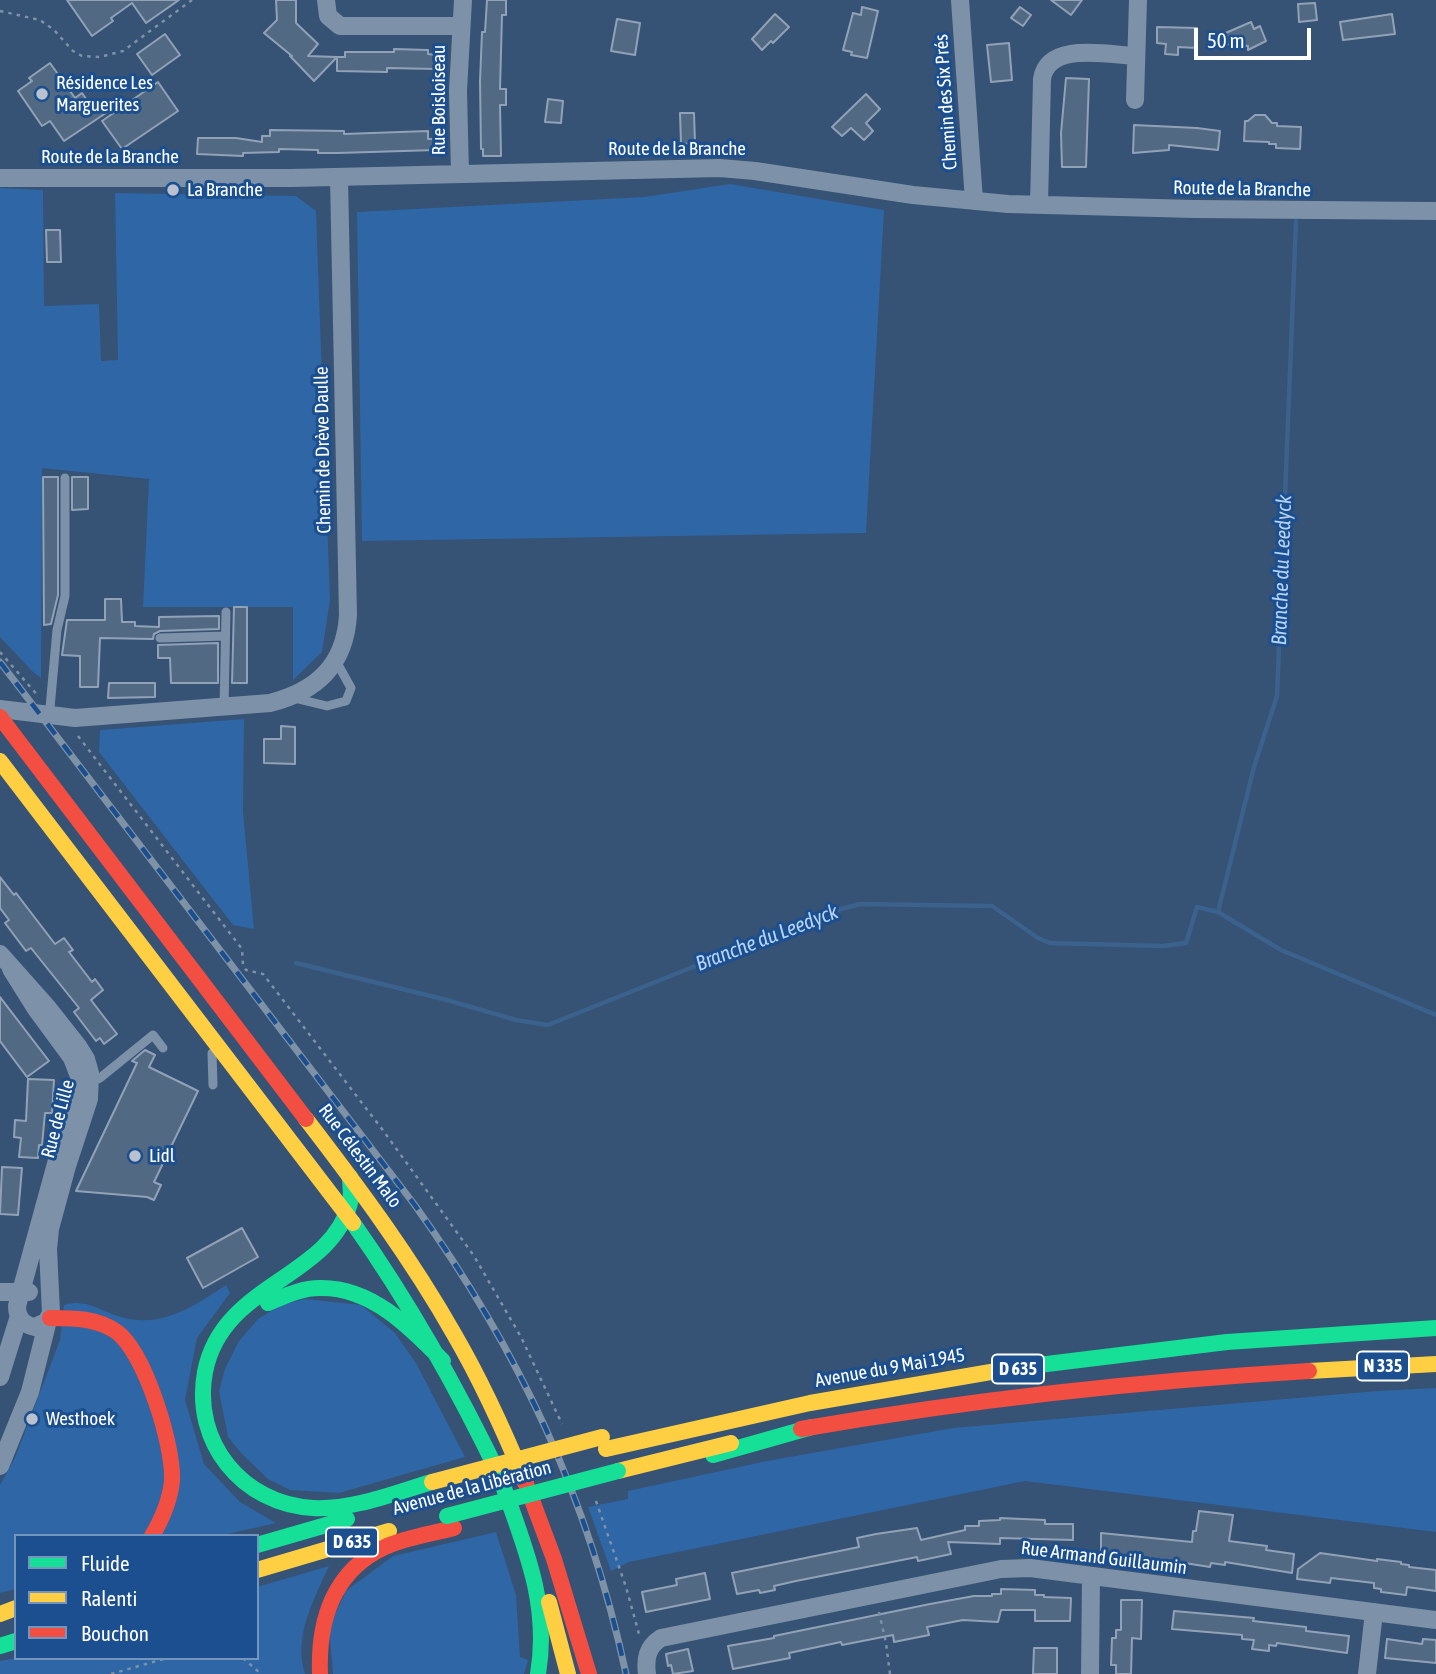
<!DOCTYPE html>
<html>
<head>
<meta charset="utf-8">
<style>
  body { margin:0 }
  #map { position:relative; width:1436px; height:1674px; overflow:hidden; background:#365274; font-family:"Asap Condensed",sans-serif }
  canvas { display:block }
  .legend { position:absolute; left:14px; top:1534px; width:245px; height:126px; box-sizing:border-box; background:#1b4f8f; border:2px solid #7695bc; margin:0; padding:9px 12px; list-style:none; font-size:21px; color:#fff }
  .legend li { display:flex; align-items:center; gap:14px; height:35px }
  .legend b { width:35px; border:2px solid #7695bc }
  .scale { position:absolute; left:1194px; top:28px; width:117px; height:32px; box-sizing:border-box; border:4px solid #fff; border-top:0; padding-left:9px; font-size:21px; line-height:24px; white-space:nowrap; color:#fff; -webkit-text-stroke:5px #1b4f8f; paint-order:stroke }
</style>
</head>
<body>
<div id="map">
<canvas width="1436" height="1674"></canvas>
<ul class="legend">
<li><b style="height:9px;background:#16e098"></b>Fluide</li>
<li><b style="height:9px;background:#ffcf43"></b>Ralenti</li>
<li><b style="height:9px;background:#f24e42"></b>Bouchon</li>
</ul>
<div class="scale">50 m</div>
</div>
<script>
const c = document.querySelector('canvas').getContext('2d');
c.lineJoin = 'round';
function fill(path, color) { c.fillStyle = color; c.fill(path, 'evenodd'); }
function strokePath(path, color, width, dash) { c.strokeStyle = color; c.lineWidth = width; c.lineCap = dash ? 'butt' : 'round'; c.setLineDash(dash || []); c.stroke(path); }
function drawText(font, color, halo, rows, align = 'center') {
  c.font = font + ' "Asap Condensed",sans-serif'; c.lineWidth = 6; c.setLineDash([]); c.textBaseline = 'middle'; c.strokeStyle = halo; c.fillStyle = color; for (const [text, x, y, turn = 0] of rows) {
    c.save(); c.translate(x, y); c.rotate((+turn || 0) * Math.PI / 180); c.textAlign = isNaN(turn) ? turn : align; if (halo) c.strokeText(text, 0, 0); c.fillText(text, 0, 0); c.restore();
  }
}
fill(new Path2D(`
  M730,184l154,26 -18,323 -504,8 -5,-329 287,-15z
  M0,188l43,2 1,116 55,-2 2,57 17,-1 -3,-167 181,3 20,15 14,389 -8,52 -29,28v-73h-150l6,-128 -107,-11 -1,210 -8,-6 -33,-35z
  M244,719l-1,93 11,117 -21,-4 -134,-173 1,-22z
  M226,1285l4,8 -33,45 -12,62 19,64 36,38 36,21 -57,13h-203v53l-16,4v-108l15,-27 45,-118 4,-35c22,-7 36,6 57,12 40,12 73,-11 105,-32z
  M305,1299l56,6 34,28 21,30 49,94 -126,36 -49,-3 -22,-11 -27,-26 -13,-16 -9,-46 6,-22 14,-28 19,-22 23,-14z
  M1436,1388v144l-411,-51 -396,81 -18,9 -23,-64 40,-8v-8l139,-30 186,-33 424,-37z
  M496,1532l20,63 4,62 8,3 -4,14h-191l-4,-47 17,-36 47,-35z
  M329,1566c-15,33 -36,71 -24,108h-305v-13l16,-3h241v-71z`), '#2f66a5');
strokePath(new Path2D(`
  M1296,221l-19,475 -23,71 -36,145 63,38 155,65
  M296,963l151,37 69,20 32,5 185,-74 81,-35 46,-12 132,2 46,32 12,5 113,3 23,-3 11,-36 21,5`), '#3b618d', 4.5);
const building = new Path2D(`
  M67,0h112l-33,23 -14,-20 -21,15 2,3 -21,15z
  M276,0h20v23l22,21 -10,12 29,1 -23,24 -24,-25h2l-28,-23 13,-13z
  M487,0h19v15h-4l-2,74h6v16h-6l1,51h-18v-7h-2l-1,-68 2,-49h3z
  M1051,0h31l-11,15z
  M1315,3l2,17 -18,2 -1,-18z
  M862,7l16,4 -11,47 -16,-3 1,-3 -9,-2 10,-37 8,2z
  M1020,7l11,8 -8,11 -12,-8z
  M775,14l14,13 -16,16 -2,-2 -9,9 -10,-11z
  M1392,14l3,20 -52,6 -3,-18z
  M617,19l23,4 -5,32 -24,-4z
  M1251,22l3,7 6,-3 6,15 -18,9v-4l-23,-2 -4,-9z
  M1157,27l40,1v20l-19,-1v8l-13,-1 1,-10 -9,-1z
  M165,34l15,21 -28,20 -15,-21z
  M1009,43l3,37 -21,2 -4,-37z
  M394,49l34,1v4l9,1 -1,14 -49,-1v4l-50,-1v-14h8v-5h49z
  M50,63l25,35 7,-5 9,13 7,-4 8,11 -42,28 -14,-20 -8,5 -24,-35 14,-10 -3,-3z
  M1066,78l23,1 -3,88h-24l-1,-34z
  M158,82l20,29 -56,38 -20,-28z
  M866,94l14,15 -14,14 7,8 -9,9 -13,-12 -9,8 -10,-9z
  M548,99l15,2 -2,22 -16,-1z
  M680,113h14l1,30 -14,1z
  M1255,115h10l7,8h5v3l24,1 -1,22 -24,-1v-4h-7v-2l-25,-1 1,-20h3z
  M1134,125l63,3 23,3 -2,19 -49,-5v5l-36,3z
  M270,130l74,1v3l84,-3v8h8v11l-98,3h-20v-3l-39,-1v3l-36,1v3l-46,-2 1,-16h38l26,4v-6h8z
  M46,230h14l1,32h-14z
  M43,477h15v118l-7,29 -7,1z
  M72,477h16v32l-16,1z
  M105,599h16l1,23h13v4l24,1v-10l60,-1v13l-59,2 -6,3 -1,5 -53,-1 -2,49h-18v-31l-18,-1 5,-35h38z
  M234,607h13v76h-15z
  M218,643v40h-47l-1,-25h-12v-13z
  M109,683h46v14l-47,1z
  M281,726l14,1v37l-31,-1v-24h17z
  M0,877l14,18 2,-2 39,51 9,-6 9,12 -4,2 23,30 3,-3 8,11 -12,10 26,34 -13,10 -4,-6 -4,3 -22,-29 5,-4 -48,-60 -5,3 -21,-28 4,-3 -9,-12z
  M0,997l49,64 -22,16 -27,-36z
  M145,1050l10,5 -6,12 49,24 -44,91 7,3 -7,15 -7,-3 -71,-6 61,-128 -5,-2z
  M28,1079l26,1 -2,33h-7l-3,32h-3l-1,13 -19,-1 2,-19 -7,-1 1,-17 11,1z
  M2,1167l20,1 -4,47 -18,-1z
  M242,1228l16,29 -55,31 -16,-30z
  M1199,1511l34,4 -4,26 38,5 -1,4 28,4 -2,19 -67,-11v3l-14,-2 -1,4 -51,-8v2l-58,-7v-21l91,9 1,-11h3z
  M1000,1518l45,2v4h28v16l-73,-2v6l-52,-2 3,12 -33,7 -1,-4 -121,24 -22,5 1,4 -15,3 -1,-3 -22,4 -5,-21 127,-26 -2,-9 19,-4 41,-6 4,12 44,-10v-4h14v-5l21,-1z
  M1320,1553l57,8v-2l24,3v2l8,1v2l27,3v21l-29,-4 -1,8 -25,-3v-3l-7,-1v-5l-43,-5 -1,5 -33,-4 1,-10z
  M705,1573l5,26 -64,13 -4,-20 35,-7 -1,-6z
  M1001,1589l34,1v5h9v2l27,1 -1,23h-35v-11h-34l-3,12 -35,-2 -36,7 2,8 -35,7 -1,-7 -51,10 -1,-3 -52,11 1,5 -57,11 -5,-23 46,-8v-2l156,-32 44,-8h18v-2h9z
  M1121,1600h21l-1,39 -9,-1 -1,36h-15v-9h-5l1,-27h4v-8h5z
  M1174,1611l80,7 -1,3 53,6v4l43,5 -2,17 -70,-10 -1,3 -7,-1v6l-17,-2 2,-9 -12,-1v-4l-70,-6z
  M1387,1639l35,5 1,-5 13,1v23l-51,-5z
  M1034,1648h23v26h-24z
  M688,1649l5,22 -20,3 -2,-9 -3,1 -2,-12z`);
fill(building, '#526984');
strokePath(building, '#92a2b6', 2);
strokePath(new Path2D(`
  M0,11l40,9 14,10 19,21 9,5 18,1 23,-6 69,-51
  M0,652l39,45
  M78,736l164,213 1,16 3,5 17,4 119,155 92,127 47,81 41,87
  M596,1501l30,86 13,47
  M879,1612l7,31 4,31
  M243,1658l18,16
  M111,1674l56,-16`), '#7d92a8', 2.5, [3.5, 5]);
strokePath(new Path2D(`
  M160,638l65,-2
  M294,698l33,8 19,-5 5,-13 -15,-27
  M50,708l7,-78 8,-34v-118
  M224,708l2,-96
  M212,1053l1,32
  M88,1083l12,-5 53,-43 10,13`), '#7d92a8', 9);
strokePath(new Path2D(`
  M326,0l2,16 12,10h121
  M960,0l14,201
  M1135,100l3,-100
  M460,174l-2,-83 5,-91
  M0,178h291l429,-10 35,3 158,24 95,9 186,5 242,2
  M1039,205l3,-126c6,-38 66,-24 94,-23
  M0,709l75,9 195,-15c47,-12 75,-38 78,-88l-9,-437
  M0,954l48,54 30,38 8,13 4,14 -1,26 -22,67 -17,63 -2,20 3,64 -5,9 -11,5c-12,-2 -18,-9 -18,-21l42,-153 17,-51 4,-23 -8,-21 -36,-49 -25,-40
  M0,1292h29
  M0,1377l19,-61
  M0,1466l30,-74 18,-72
  M647,1674c-2,-15 0,-27 14,-36l340,-69 29,-1 406,52
  M1090,1674l1,-97
  M1367,1674l7,-62`), '#7d92a8', 18);
strokePath(new Path2D(`
  M350,1177c0,8 2,18 0,26 -20,76 -128,80 -145,169 -13,70 37,132 108,136 40,2 81,-15 119,-26
  M353,1223c58,82 106,168 149,258
  M268,1303c17,-7 33,-15 52,-15 51,-1 90,39 123,73
  M1014,1368l213,-26 209,-14
  M713,1455l99,-28
  M501,1480c23,65 49,123 37,194
  M257,1545l90,-26
  M0,1646l16,-5`), '#16e098', 16);
strokePath(new Path2D(`
  M0,761l353,462
  M306,1119c53,69 105,139 148,215 28,48 51,99 72,150
  M1309,1371l127,-7
  M606,1449l204,-46 204,-35
  M618,1471l113,-28
  M257,1570l132,-39
  M549,1602l19,72
  M0,1614l16,-6`), '#ffcf43', 16);
strokePath(new Path2D(`
  M0,717l306,402
  M50,1318c24,0 47,0 67,14 28,21 57,114 55,149 -2,20 -10,38 -20,55
  M801,1429c168,-29 337,-48 508,-58
  M526,1484l28,75 35,115
  M320,1674c-2,-53 13,-103 65,-127 22,-10 46,-13 69,-19`), '#f24e42', 16);
const rail = new Path2D(`
  M0,662l414,542c106,148 174,293 212,470`);
strokePath(rail, '#7e92a7', 7);
strokePath(rail, '#1b4f8f', 4.5, [13]);
strokePath(new Path2D(`
  M447,1516l171,-45`), '#16e098', 16);
strokePath(new Path2D(`
  M432,1482l170,-45`), '#ffcf43', 16);
for (const [x, y, r, color] of [
  [42,94,7,"#b9c2ce"],
  [173,190,7,"#b9c2ce"],
  [135,1156,7,"#b9c2ce"],
  [32,1419,7,"#b9c2ce"]
]) { const dot = new Path2D(); dot.arc(x, y, r, 0, 2 * Math.PI); c.fillStyle = color; c.fill(dot); strokePath(dot, '#1b4f8f', 2.5); }
for (const [x, y, w] of [
  [1383,1366,52],
  [1018,1369,52],
  [352,1542,52]
]) { const box = new Path2D(); box.roundRect(x - w / 2, y - 14.5, w, 29, 5); c.fillStyle = '#1b4f8f'; c.fill(box); strokePath(box, '#fff', 2); }
drawText('bold 18px', '#fff', null, [
  ["N 335",1383,1366],
  ["D 635",1018,1369],
  ["D 635",352,1542]
]);
drawText('19px', '#fff', '#1b4f8f', [
  ["Résidence Les",56,83],
  ["Marguerites",56,105],
  ["La Branche",187,190],
  ["Lidl",149,1156],
  ["Westhoek",46,1419]
], 'left');
drawText('19px', '#fff', '#1b4f8f', [
  ["Rue Boisloiseau",439,100,-90],
  ["Chemin des Six Prés",946,102,-94],
  ["Route de la Branche",677,149],
  ["Route de la Branche",110,157],
  ["Route de la Branche",1242,189,1],
  ["Chemin de Drève Daulle",323,450,-91],
  ["Rue de Lille",58,1119,-75],
  ["Rue Célestin Malo",360,1156,53],
  ["Avenue du 9 Mai 1945",890,1368,-10],
  ["Avenue de la Libération",472,1488,-15],
  ["Rue Armand Guillaumin",1104,1558,7]
]);
drawText('italic 21px', '#b5d3f5', '#1b4f8f', [
  ["Branche du Leedyck",1282,570,-88],
  ["Branche du Leedyck",767,938,-21]
]);
</script>
</body>
</html>
